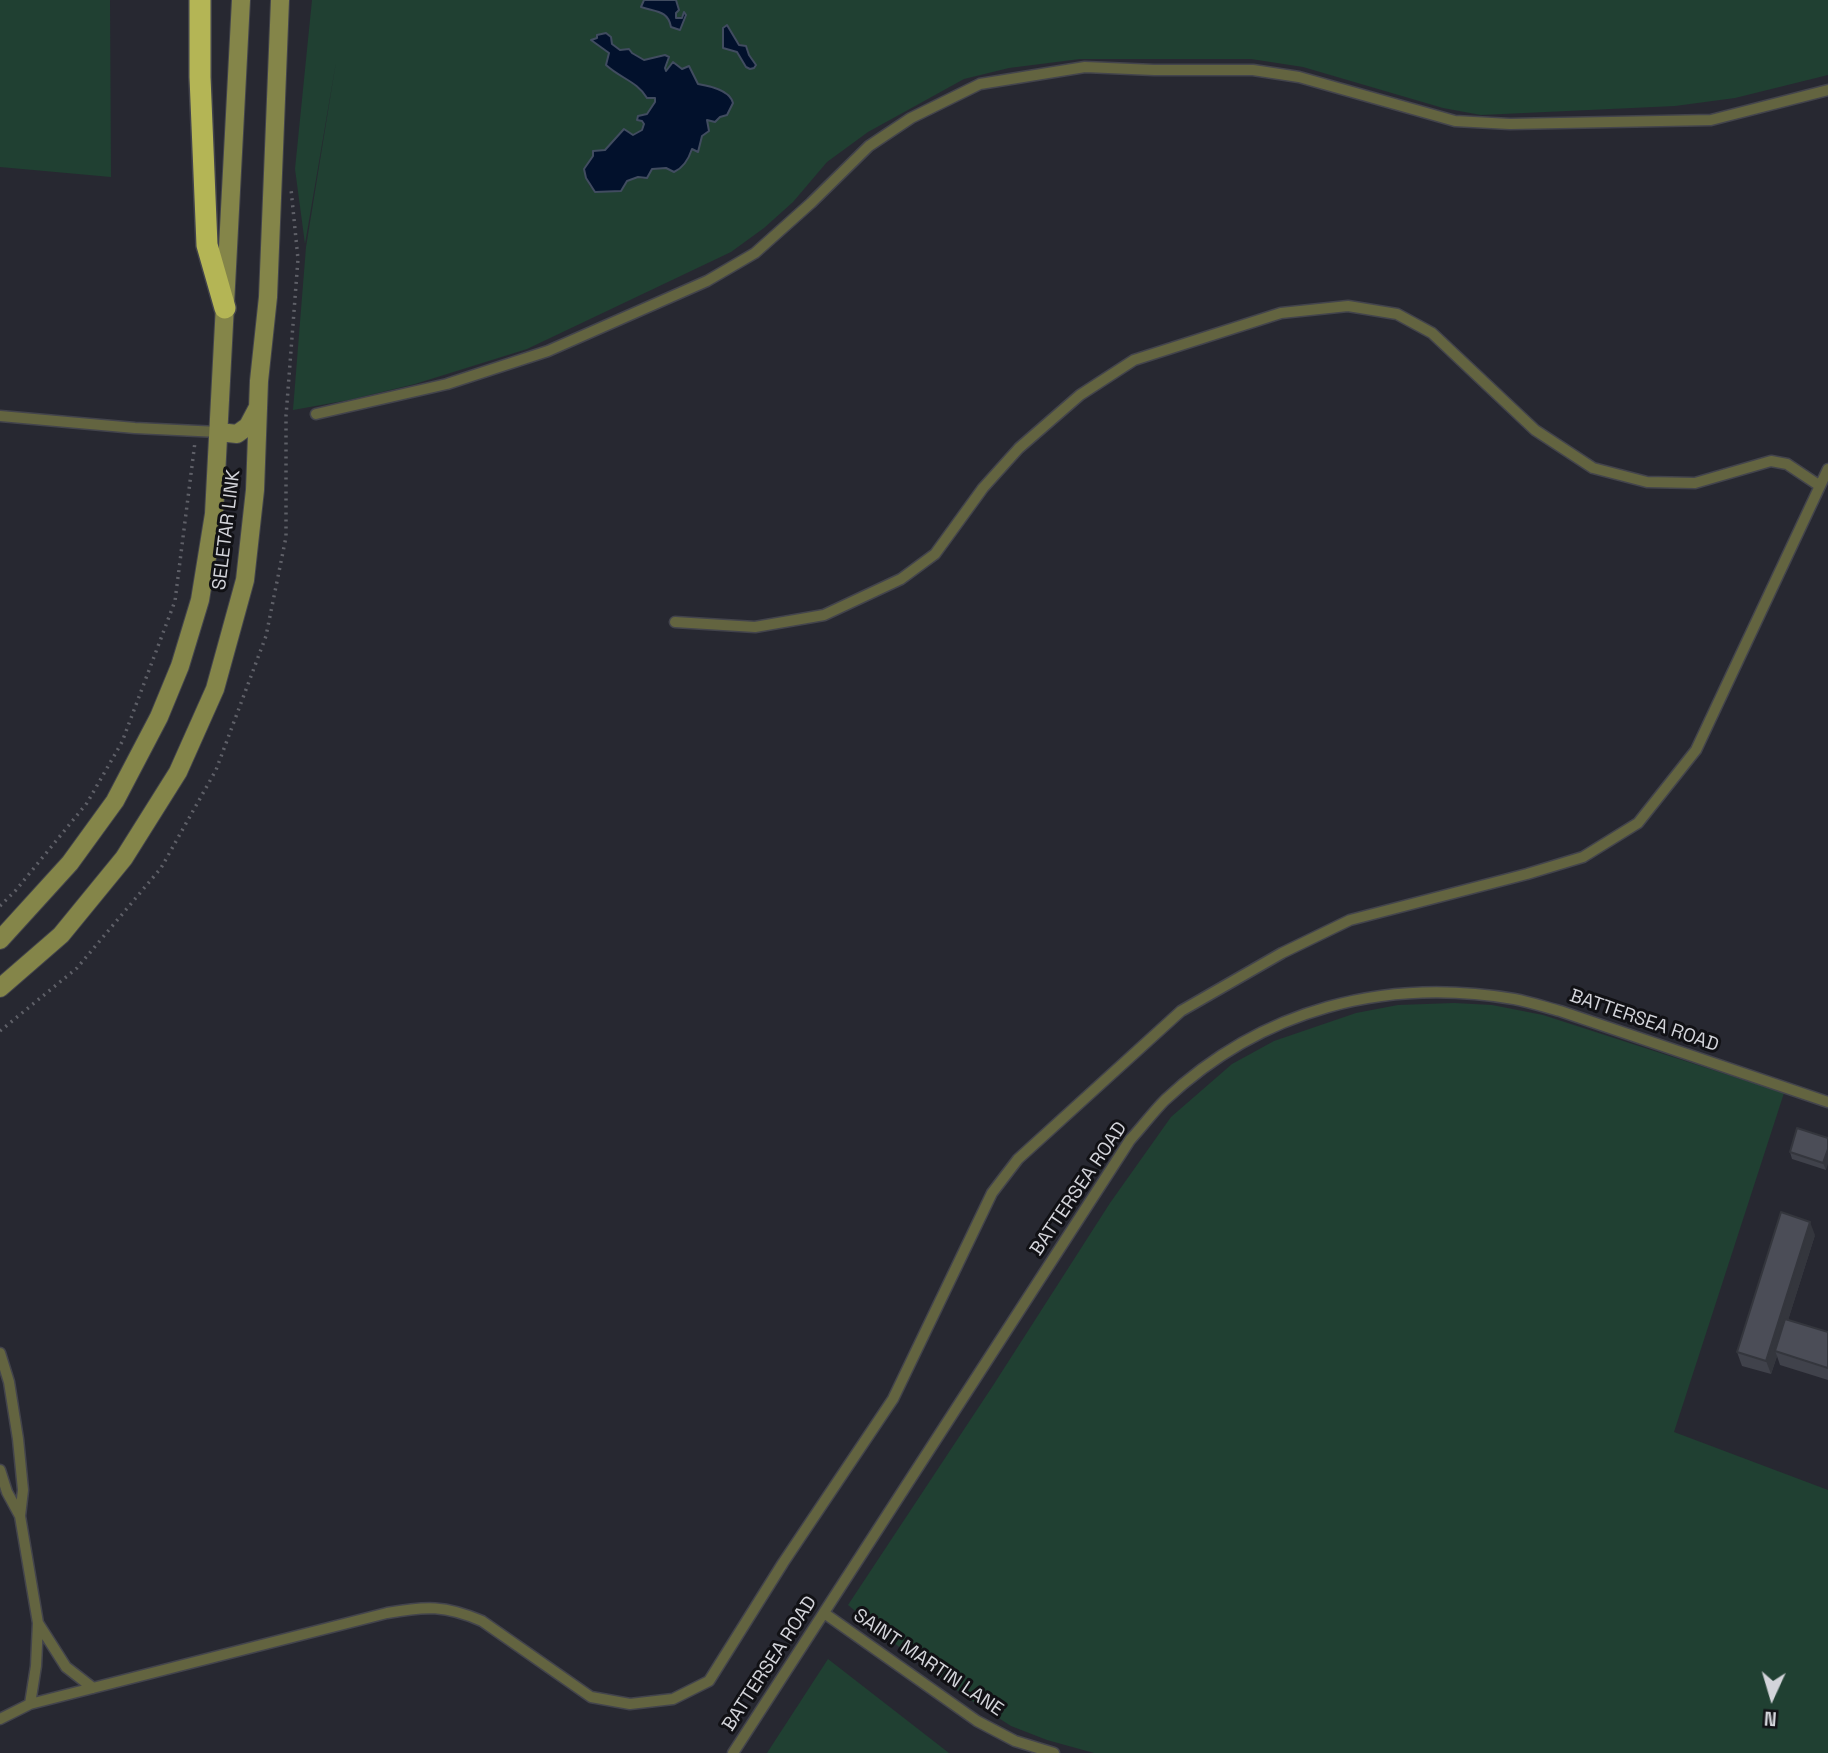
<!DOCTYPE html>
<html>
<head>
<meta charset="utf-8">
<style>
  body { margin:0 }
  #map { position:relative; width:1828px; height:1753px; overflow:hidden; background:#272831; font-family:"Space Grotesk",sans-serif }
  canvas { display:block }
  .north { position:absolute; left:1737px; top:1662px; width:70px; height:70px; -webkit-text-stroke:5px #111115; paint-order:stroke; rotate:184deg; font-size:19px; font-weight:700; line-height:28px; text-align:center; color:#d3d4da }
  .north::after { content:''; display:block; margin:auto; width:24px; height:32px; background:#d3d4da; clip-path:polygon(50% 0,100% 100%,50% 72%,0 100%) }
</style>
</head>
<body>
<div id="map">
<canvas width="1828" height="1753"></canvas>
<div class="north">N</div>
</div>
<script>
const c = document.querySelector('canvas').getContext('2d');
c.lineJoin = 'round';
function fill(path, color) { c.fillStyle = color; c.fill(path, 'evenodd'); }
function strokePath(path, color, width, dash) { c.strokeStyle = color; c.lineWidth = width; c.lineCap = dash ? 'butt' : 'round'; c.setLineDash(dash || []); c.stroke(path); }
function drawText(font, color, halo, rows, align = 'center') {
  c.font = font + ' "Space Grotesk",sans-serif'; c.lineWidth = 6; c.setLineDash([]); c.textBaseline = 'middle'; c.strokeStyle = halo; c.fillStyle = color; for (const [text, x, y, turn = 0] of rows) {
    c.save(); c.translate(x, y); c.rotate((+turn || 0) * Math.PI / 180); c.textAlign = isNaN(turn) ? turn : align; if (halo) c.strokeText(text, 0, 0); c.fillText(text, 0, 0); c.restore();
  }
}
fill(new Path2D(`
  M0,0h110l1,177 -111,-10z
  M312,0h332l-3,8 22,5 17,17 6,-15 -10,3v-5l3,-3 -3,-10h1152v75l-93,23 -60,8 -194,9 -38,-7 -140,-41 -52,-8h-171l-71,9 -45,11 -96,53 -41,30 -34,40 -29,26 -33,24 -204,97 -112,35 -66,16 -56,10 13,-163 30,-185 -31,182 -10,-75zM603,33l8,5 1,6c10,8 22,8 32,16l21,-5 4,1 -4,12 1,4 4,-7 12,4 7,-3 9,18 20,4 15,11 -6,16 -7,2 -5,5 -7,-2v8l-6,7 -4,17 -5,-3c-4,9 -10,18 -19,23l-8,-4 -14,1 -2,4 -7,6 -5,-2 -11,4 -6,10 -31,-4 -6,-18 9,-13 1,-5 11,-1c5,-3 9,-10 13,-12 11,-5 19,-1 26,-13l-6,-8 9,-3 8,-12v-4h-8c-10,-17 -26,-20 -41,-32l4,-13 -15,-13 3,-5zM724,40l13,1 11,9 1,5 7,10 -10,2 -9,-15 -14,-4z
  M1454,1003l38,2 51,10 241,78 -110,339 154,58v263h-734l-47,-13 -36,-14 -45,-29 -62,-46 -56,-46 146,-221 116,-181 61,-86 61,-53 42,-23 82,-28 42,-8z
  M828,1659l121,94h-182z`), '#204032');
const water = new Path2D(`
  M644,0h32l3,10 -3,3v5h6l2,-6 2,3 -6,15 -9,-3c-3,-17 -16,-15 -30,-20z
  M727,25l12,20 7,1 3,9 7,10 -2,3 -4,1 -4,-2 -9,-15 -14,-4v-20z
  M606,33l5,4 1,7 8,6 9,-1 3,4 12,7 21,-5 4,2 -4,11 1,3 7,-9 9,7 7,-3 9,18c12,2 32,6 35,19l-6,12 -7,2 -5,5 -8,-2 2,11 -7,5 -4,16 -6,-3c-3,9 -9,19 -18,23l-8,-4 -14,1 -5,9 -9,-1 -11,4 -6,10 -26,1 -9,-14 -2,-9 9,-13v-5l12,-1 19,-21 9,6 9,-5 2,-6 -2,-3 -5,-1 1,-4 9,-2 8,-12v-4h-8c-9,-16 -27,-20 -41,-33l3,-12 -18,-13 6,-2v-3z`);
fill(water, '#02112c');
strokePath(water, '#414c60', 2);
const service = new Path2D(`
  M316,414l131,-30 101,-33 159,-70 48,-28 56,-50 58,-57 42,-28 69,-34 105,-17 69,3h99l46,7 156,44 55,3 201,-4 117,-30
  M0,416l135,12 84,4
  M675,622l80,5 69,-12 77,-36 34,-25 48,-66 36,-40 61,-53 54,-35 147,-47 67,-7 49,8 35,19 103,97 58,38 54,14 48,1 76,-22 16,3 33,22
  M0,1353l9,29 9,57 5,51 -3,26 18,107 -2,43 -6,38
  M0,1470l7,22 13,24
  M824,1613l153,108 38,20 39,12
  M38,1623l28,44 27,21
  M0,1719l30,-15 357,-91c39,-7 58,-8 95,8l109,76 39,7 43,-5 36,-18 74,-118 110,-164 99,-206 26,-34 163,-148 101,-58 68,-33 177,-46 56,-17 55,-34 58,-73 132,-281
  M733,1753l397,-613c12,-13 23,-28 35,-40 97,-91 220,-123 349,-101 16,3 31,8 46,12l268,91`);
const secondary = new Path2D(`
  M219,432l18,2 11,-8 9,-17
  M0,940l70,-77 45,-62 44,-84 21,-51 20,-66 14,-86 27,-514
  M0,988l61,-53 63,-77 54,-86 37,-83 30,-109 10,-90 4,-109 9,-84 12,-297`);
const motorway = new Path2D(`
  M200,0v77l7,168 18,63`);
strokePath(service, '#43444c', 13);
strokePath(secondary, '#43444c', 20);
strokePath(motorway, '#43444c', 24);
strokePath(new Path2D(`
  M0,906l16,-16 71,-87 35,-61 53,-141 20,-159
  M0,1031l77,-63 84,-100 55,-98 50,-134 20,-99v-121l12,-157 -7,-70`), '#5f6068', 3.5, [2, 5]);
strokePath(service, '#636440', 10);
strokePath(secondary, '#848549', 18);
strokePath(motorway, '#b4b555', 21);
fill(new Path2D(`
  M1828,1138l-2,32 -34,-11 -2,-7z
  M1815,1235l-27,85 40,12v48l-48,-15 -3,-9 -6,18 -29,-8 -5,-14z`), '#40424b');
fill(new Path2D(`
  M1828,1149v15l-2,6 -3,-7z
  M1810,1222l5,13 -37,117 -3,-1 2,5 -6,18 -5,-13z`), '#34363d');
const building = new Path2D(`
  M1797,1128l31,10v11l-5,14 -33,-11z
  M1781,1212l29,10 -44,139 -29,-9z
  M1785,1319l43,13v36l-53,-17z`);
fill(building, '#4b4d57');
strokePath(building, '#34363d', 2);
drawText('19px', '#d3d4da', '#111115', [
  ["SELETAR LINK",227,530,-83],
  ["BATTERSEA ROAD",1644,1021,19],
  ["BATTERSEA ROAD",1079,1189,-56],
  ["SAINT MARTIN LANE",928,1663,34],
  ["BATTERSEA ROAD",770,1664,-57]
]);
</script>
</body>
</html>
